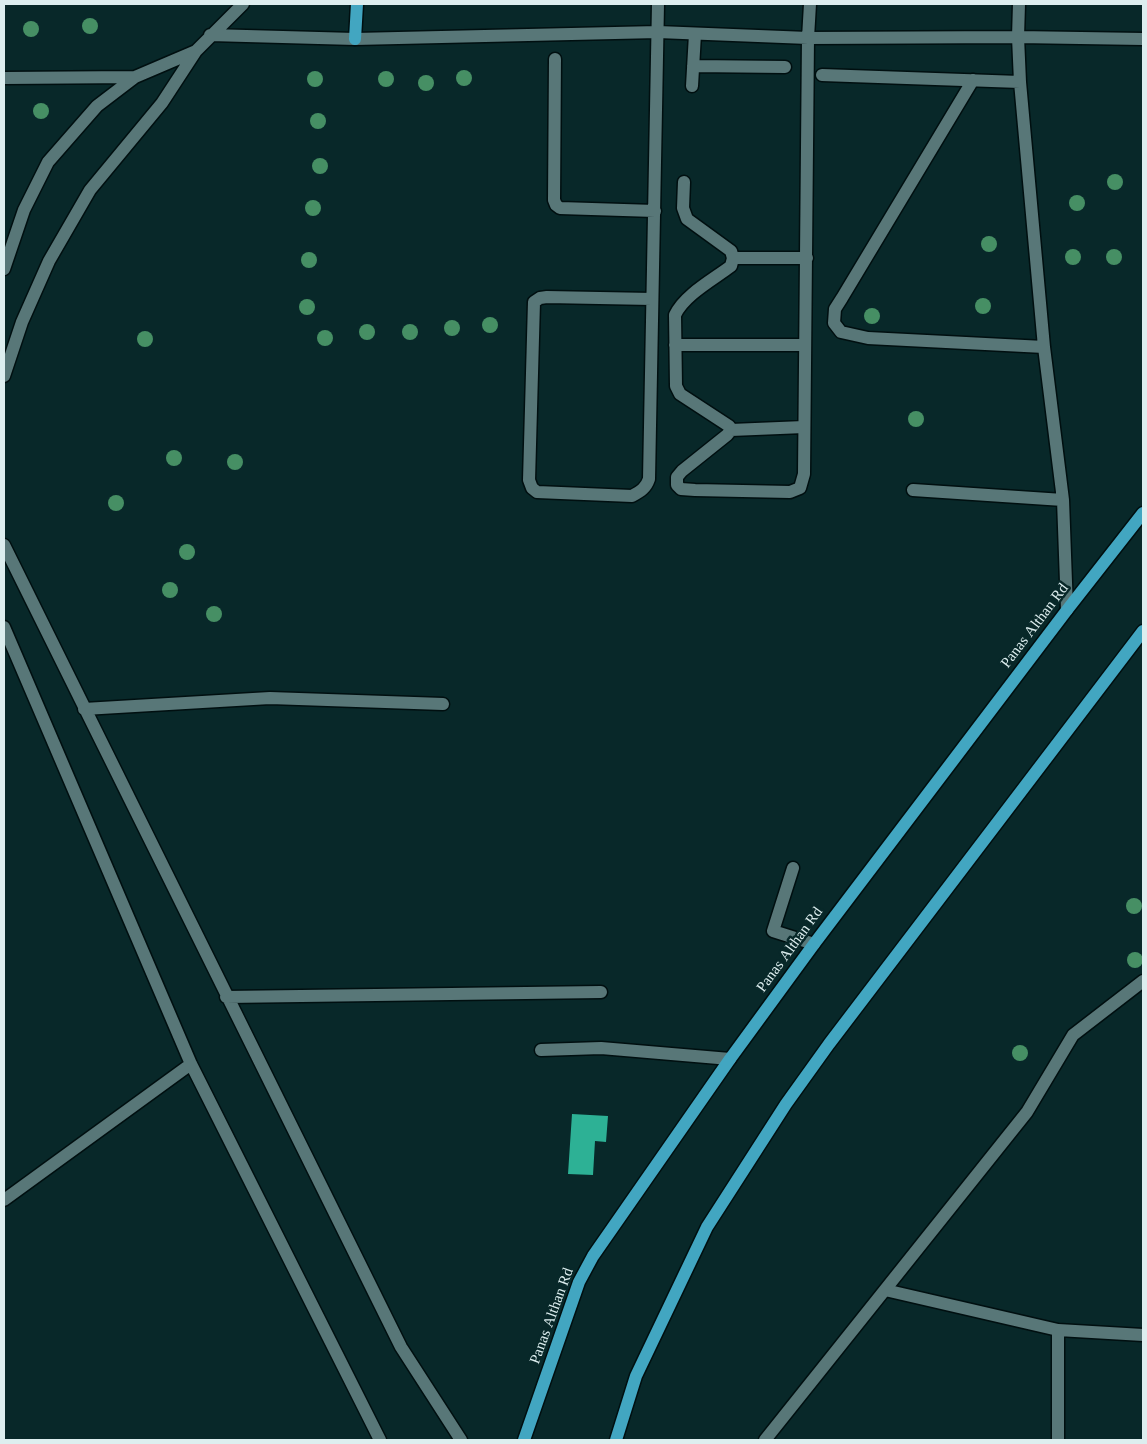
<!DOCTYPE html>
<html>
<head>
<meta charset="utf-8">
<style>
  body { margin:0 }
  #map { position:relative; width:1147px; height:1444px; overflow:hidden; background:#082829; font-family:Georgia,serif }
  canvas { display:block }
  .frame { position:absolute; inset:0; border:5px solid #ddeeef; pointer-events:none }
</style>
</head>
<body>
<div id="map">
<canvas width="1147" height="1444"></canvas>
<div class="frame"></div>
</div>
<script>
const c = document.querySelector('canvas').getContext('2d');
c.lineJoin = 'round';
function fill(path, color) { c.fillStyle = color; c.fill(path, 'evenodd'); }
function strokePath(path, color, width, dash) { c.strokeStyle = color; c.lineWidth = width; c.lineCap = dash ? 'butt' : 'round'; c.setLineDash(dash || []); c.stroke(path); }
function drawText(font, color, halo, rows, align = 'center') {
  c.font = font + ' Georgia,serif'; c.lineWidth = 5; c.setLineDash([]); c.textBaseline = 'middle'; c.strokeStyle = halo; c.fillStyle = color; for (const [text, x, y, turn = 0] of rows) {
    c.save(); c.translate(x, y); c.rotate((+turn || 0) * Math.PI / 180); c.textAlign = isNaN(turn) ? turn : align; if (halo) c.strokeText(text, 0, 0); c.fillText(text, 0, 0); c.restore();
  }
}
fill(new Path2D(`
  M572,1114l36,2 -2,26 -11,-1 -2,34 -25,-1z`), '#2db195');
const minor = new Path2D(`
  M1019,4l-1,33 2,45 24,265 19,153 4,110
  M210,35l145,4 303,-7 150,6 210,-1 125,2
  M555,59l-1,141 2,5 4,3 95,3
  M693,66l92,1
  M822,75l198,7
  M4,78l131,-1
  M973,80l-131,218 -7,11 -1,14 7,9 27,6 176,9
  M692,86l3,-52
  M684,182l-1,26 4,11 44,32 2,7 -2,8c-17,13 -47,29 -56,49l1,71 4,8 49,32 2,4
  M733,258h74
  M4,269l20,-59 24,-48 49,-56 38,-29 61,-26
  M652,299l-105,-2 -7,1 -6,4 -5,178 3,8 5,4 95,4c9,-5 14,-8 17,-17l9,-475
  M675,345h130
  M4,376l18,-54 27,-61 41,-71 72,-87 34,-52 47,-47
  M804,427l-73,3 -4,5 -45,36 -5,6v8l4,4 14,1 95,2 10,-4 4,-14 4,-436 2,-34
  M913,490l150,10
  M4,545l397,802 60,93
  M4,627l187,437 189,376
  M84,709l186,-11 173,6
  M793,868l-20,63 41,13
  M226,997l375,-5
  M541,1050l60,-2 129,11
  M4,1200l187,-136
  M885,1290l173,40 85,5
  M1058,1330v110
  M765,1440l262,-328 46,-77 70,-54`);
const major = new Path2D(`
  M355,39l2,-35
  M524,1440l55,-158 14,-26 137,-197 84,-115 253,-334 76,-97
  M616,1440l20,-64 71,-149 79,-123 43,-60 314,-413`);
strokePath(minor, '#000f10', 15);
strokePath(major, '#000f10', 15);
strokePath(minor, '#587778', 12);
strokePath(major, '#42a6c1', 12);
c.fillStyle = '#468f64';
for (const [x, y] of [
  [90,26],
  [31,29],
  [464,78],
  [315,79],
  [386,79],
  [426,83],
  [41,111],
  [318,121],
  [320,166],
  [1115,182],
  [1077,203],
  [313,208],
  [989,244],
  [1073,257],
  [1114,257],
  [309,260],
  [983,306],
  [307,307],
  [872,316],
  [490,325],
  [452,328],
  [367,332],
  [410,332],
  [325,338],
  [145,339],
  [916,419],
  [174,458],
  [235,462],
  [116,503],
  [187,552],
  [170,590],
  [214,614],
  [1134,906],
  [1135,960],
  [1020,1053]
]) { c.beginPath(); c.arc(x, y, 8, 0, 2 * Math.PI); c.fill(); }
drawText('15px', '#ddeeef', '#082829', [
  ["Panas Althan Rd",1035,626,-53],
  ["Panas Althan Rd",790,950,-54],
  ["Panas Althan Rd",552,1316,-70]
]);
</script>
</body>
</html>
